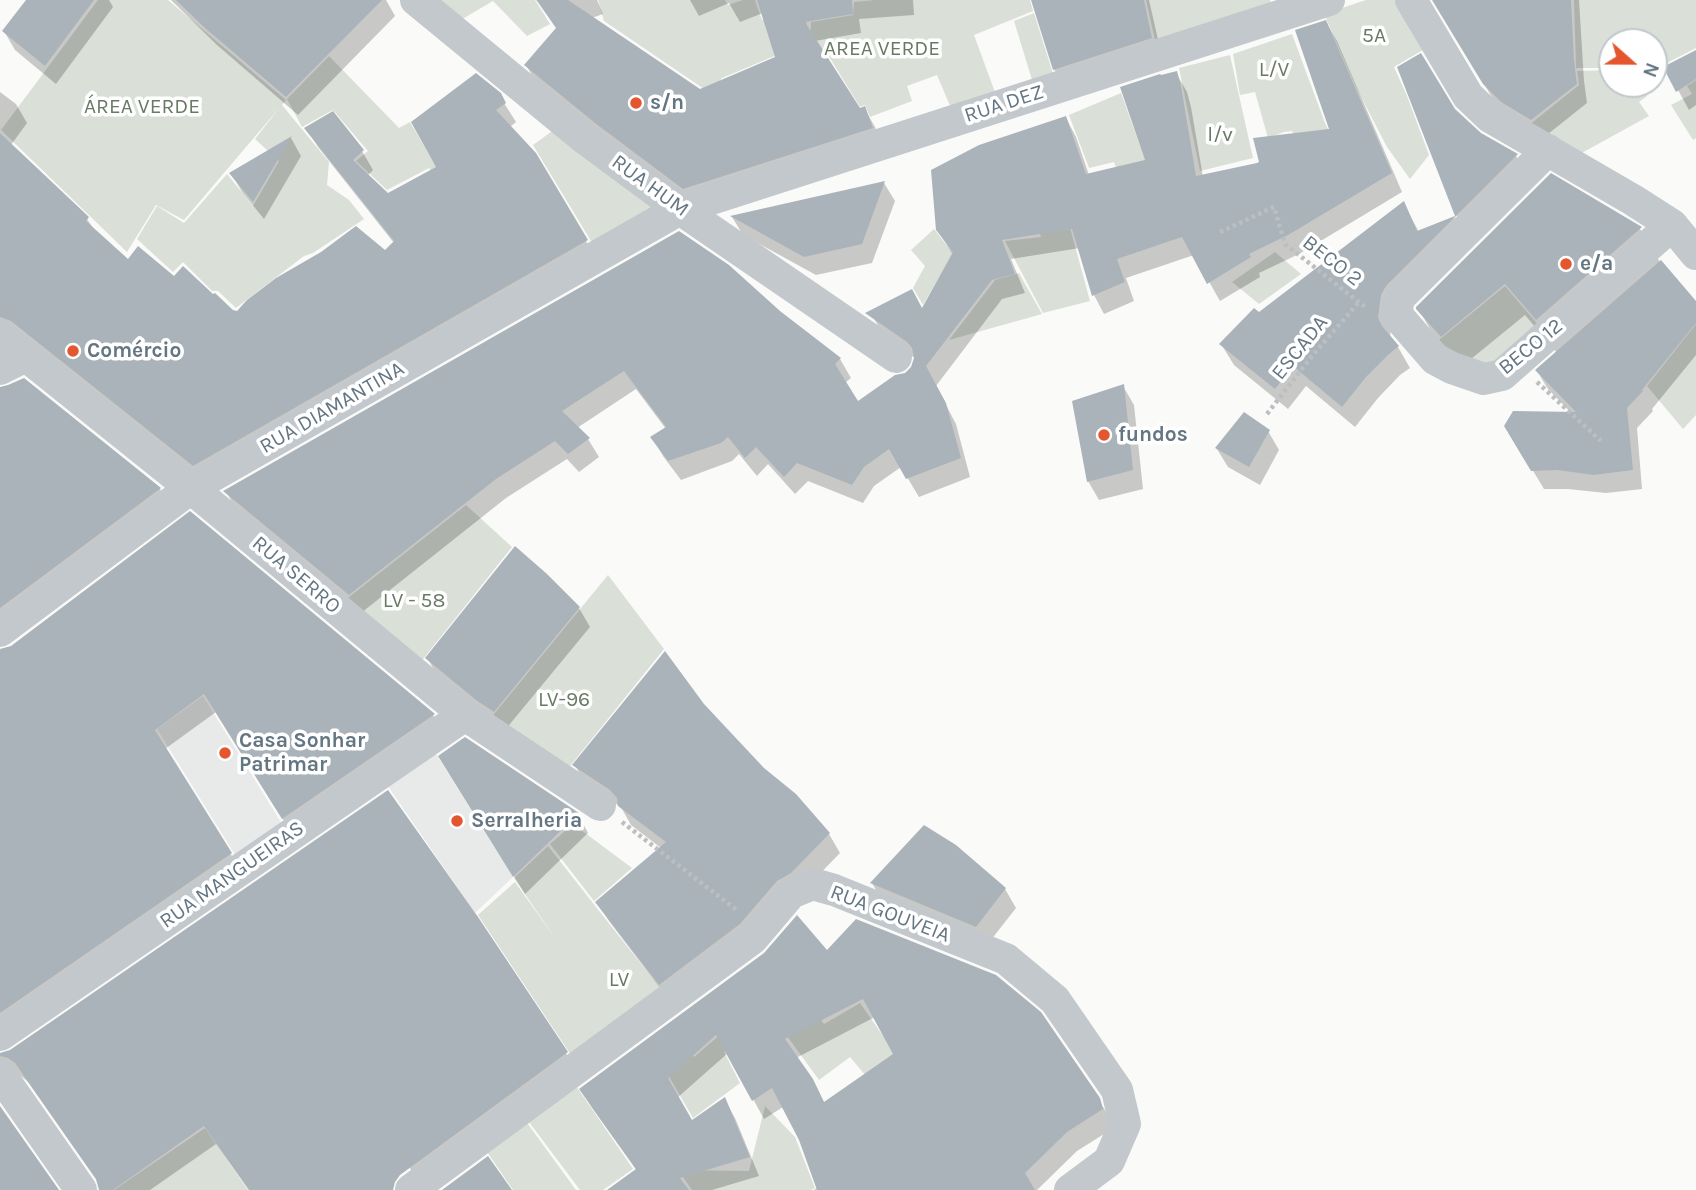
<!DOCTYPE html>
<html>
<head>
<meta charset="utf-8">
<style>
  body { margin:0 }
  #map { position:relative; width:1696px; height:1190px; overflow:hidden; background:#fafaf8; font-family:Karla,sans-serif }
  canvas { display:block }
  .north { position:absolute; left:1598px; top:28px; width:70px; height:70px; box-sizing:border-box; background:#fff; border:2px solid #c1c8cd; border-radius:50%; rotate:111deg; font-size:19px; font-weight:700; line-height:28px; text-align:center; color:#657683 }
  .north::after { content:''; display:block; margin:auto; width:24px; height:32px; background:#e4572e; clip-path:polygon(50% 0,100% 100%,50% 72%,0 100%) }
</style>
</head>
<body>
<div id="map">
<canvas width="1696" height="1190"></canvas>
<div class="north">N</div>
</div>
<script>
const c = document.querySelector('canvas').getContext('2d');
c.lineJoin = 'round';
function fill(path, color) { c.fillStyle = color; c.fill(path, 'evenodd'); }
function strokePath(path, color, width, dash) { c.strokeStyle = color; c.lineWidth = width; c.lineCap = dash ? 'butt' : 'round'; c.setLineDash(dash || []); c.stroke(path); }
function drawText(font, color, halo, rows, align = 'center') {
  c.font = font + ' Karla,sans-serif'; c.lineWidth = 7; c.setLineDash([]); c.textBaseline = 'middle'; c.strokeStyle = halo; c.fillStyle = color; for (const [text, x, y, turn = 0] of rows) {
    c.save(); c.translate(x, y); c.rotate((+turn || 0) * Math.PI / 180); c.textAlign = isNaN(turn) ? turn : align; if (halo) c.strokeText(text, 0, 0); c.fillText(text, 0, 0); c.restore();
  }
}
fill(new Path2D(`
  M203,696l81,131 -47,31 -80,-129z
  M433,749l80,128 -38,36 -90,-131z`), '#e8e9e9');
fill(new Path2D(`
  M98,0h70l118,100 -4,5 47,57 -2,23 22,15 15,19 -51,34 -9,3 -68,52 -18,-17h-6l-29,-29 -10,10 -36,-33 20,-33 27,17 43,-49 26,32 26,-45 -24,-22 25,-32 -96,113 -28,-15 -29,47 -126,-122z
  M433,0h102l15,24 -23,12 -34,-35 -34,20z
  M598,0h127l3,5 15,-5h12l7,20 43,-13 3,35 -86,36 -12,15 -106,-72z
  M875,0h155l3,11 -59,24 22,60 -45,13 -14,-33 -30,11 5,15 -42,16 -5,-12 -5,2 -32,-52 -18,-13 1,-20 42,-7 1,-13z
  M1146,0h124l2,7 -116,38z
  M1366,0h31l29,48 -32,19 13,29 22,59 -19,24 -23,-32 -29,-56 -34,-77z
  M1574,0h122v48l-39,20h-3v-26h-42v26h-36z
  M1034,13l20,64 -21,6 -19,-62z
  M1292,34l33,89 21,40 -49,-22 -5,-10 -8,1 -16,6 -13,-46 -15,3 -7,-41z
  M1230,55l23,103 -53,13 -21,-103z
  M329,56l70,72 11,-6 23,39 12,-7 8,47 -24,-33 -42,22 -31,-29 12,-10 -35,-41 -31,17 -15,-28z
  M1612,70v14h42v-10l2,1 1,8 -13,7 3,6 -8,6 10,14 -71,39 -54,-26 55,-44 -2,-14z
  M1696,80v58l-3,2 -22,-35 21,-11 -5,-8z
  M1121,93l26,72 -6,70 -27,-73 -25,6 -20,-53z
  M555,129l105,79 -66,38 -61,-101z
  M1059,187l31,114 -47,12 -38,-72 36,-4 -14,-41z
  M934,229l19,24 -30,52 -10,-17 12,-22 -14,-16z
  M1275,252l26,22 -42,30 -27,-22z
  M1019,273l23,41 -93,26 46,-60z
  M1505,286l35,41 -54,41 -52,-24z
  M1696,324v91l-13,14 -36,-43z
  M466,505l46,42 -92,116 -76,-62z
  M608,575l56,74 -97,121 -77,-51z
  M573,824l59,44 -38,33 -44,-57z
  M548,846l115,146 -90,66 -95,-143 37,-33 42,59 -43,-63z
  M804,996l20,28 36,-21 63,90 -31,14 -42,-50 -31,23 -43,-59z
  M736,1021l9,12 -21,19 16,31 -47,35 -29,-50 25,-19 5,8z
  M574,1083l59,86 -30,21h-23l-54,-72z
  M765,1106l30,31 20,51 -4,2h-119l-14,-20 71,1z
  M525,1120l51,70h-63l-28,-41z
  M205,1128l43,62h-134z`), '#dadfd7');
fill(new Path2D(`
  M29,0h80l4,7 -57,77 -41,-34 -11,-19z
  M171,0h215l9,16 -97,99 -81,-70z
  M536,0h61l6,14 -11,4 108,73 77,-33 -14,-45 -23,9 -11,-19 -30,13 -9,-16h223l1,15 -55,4 2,14 -46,8 45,69 4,-2 11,19 7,20 -187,60 -158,-123 -11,-19 31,-36z
  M1033,0h116l13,57 -97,31 -11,-19z
  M1470,0h109l5,81 3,22 -44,35 -47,-34 -61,-102z
  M1326,22l11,19 65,151 -103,62 -40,19 1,4 -40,24 -26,-46 -68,23 8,23 -30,13 -10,-19 -14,-47 -69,11 14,34 -23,6 -66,87 20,38 14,53 -51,20 -18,-30 -27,19 -11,17 -55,-22 -13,13 -27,-30 -11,12 -18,-22 -7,7 -51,19 -18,-24 -11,-19 14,-8 -30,-40 -59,39 11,11 11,18 -20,15 -12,-13 -61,39 -145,115 -125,-103 -10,-19 553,-179 61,47 11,19 -6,5 13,21 47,-29 8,-7 3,-9 -32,-23 -11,-19 50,-6 30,-56 -15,-25 128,-112 10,19 13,38 59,-14 28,-88 11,19 4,15 12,70 54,-12 74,-34z
  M1696,52v53l-7,5 -23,-42z
  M1400,68l54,42 25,24 37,22 12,20 -136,141 -2,21 8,9 12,21 -10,7 -22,23 -23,29 -49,-41 -18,23 -54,-44 -13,-21 183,-140 15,28 38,-15z
  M0,92l16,12 11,19 -16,22 76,74 8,12 33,30 46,17 63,35 148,-60 9,-10 -76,-96 -11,-18 55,22 11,19 -6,6 21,19 50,-27 61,-73 17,27 -6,5 27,30 60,103 -392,224 -205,-144z
  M291,138l10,18 -37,63 -22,-27 -11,-19z
  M1551,176l89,53 20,33 36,41v52l-44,54 1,2 -16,17 5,61 -36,4 -38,-4h-24l-38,-63 66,-12 -24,-25 -11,-18 20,-18 -32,-38 -65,53 -23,-27 -19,-33z
  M884,183l11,18 -23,62 -56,12 -73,-40 -11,-18z
  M1123,386l11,19 9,84 -44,11 -11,-19z
  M0,389l160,100 10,18 -170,128z
  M1268,431l11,19 -19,35 -32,-18 -11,-18z
  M579,608l11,19 -85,103 -67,-53 -10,-18z
  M0,651l433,64 11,18 -150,104 -78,-125 -51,37 77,123 -242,167z
  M703,705l60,64 66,65 11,19 -38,39 -131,111 -62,-82 -11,-18 63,-55 -30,-23 -10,-18 -36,-23 -10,-19z
  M451,775l127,39 10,19 -63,61z
  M872,883l133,6 11,19 -29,37 -104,-43z
  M826,953l272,146 12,19 2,11 -35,22 -40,39h-223l4,-3 -18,-48 -17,-32 -19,12 -36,-66 -51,45 14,24 34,-22 10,18 24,58 -47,14h-102l27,-19 -45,-63 -11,-18zM875,1017l21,37 -71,50 -29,-46z
  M566,1053l11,18 -154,114 -18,-23 -25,28h-131l-33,-46 -66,46h-49l-1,-5 -72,-103 -7,-6 -10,-2 -11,4v-23z`), '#0003');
fill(new Path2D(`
  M26,0h68l-49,66 -43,-35z
  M176,0h206l-96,97 -81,-69z
  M537,0h31l132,89 75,-32 -18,-57h95l1,14 -48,8 55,86 5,-2 8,22 -190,61 -88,-66 -71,-58 32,-37z
  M1031,0h113l8,38 -99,32z
  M1432,0h139l3,60 3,24 -46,36 -30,-18 -18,-18z
  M1326,20l66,153 -104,62 -39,19 2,3 -44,27 -25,-47 -65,22 8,23 -33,14 -20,-67 -70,11 13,34 -23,6 -66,86 20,37 15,55 -55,21 -17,-30 -25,18 -12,18 -55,-22 -13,14 -28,-30 -11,11 -17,-21 -7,6 -53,18 -18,-24 16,-10 -42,-56 -62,40 28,27 -22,16 -13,-13 -59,38 -147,116 -126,-104 456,-260 50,34 51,46 61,47 -6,6 23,37 37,-26 10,-2 6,-6 3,-9 -2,-10 -5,-6 -42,-29 47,-24 10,19 31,-56 -17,-22 -5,-60 48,-25 87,-29 20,58 59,-14 -25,-73 40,-13 1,1 16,-4 4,15 15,90 61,-13 2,-1 -6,-24 76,-9 -34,-99z
  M1696,50v29l-20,13 -13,-25z
  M1421,53l34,56 26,24 37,21 -132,132 -5,9 -3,23 4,8 17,20 -10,8 -23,23 -24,30 -49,-41 -18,23 -56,-45 35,-36 5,4 145,-111 13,30 38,-15 -58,-149z
  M476,73l25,20 5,10 -10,7 40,43 52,87 -395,226 -182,-145 -11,-4v-184l89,84 -3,4 42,38 10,-13 36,30 9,-10 30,28 2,-1 18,17 4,1 10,-11 29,-22 45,-26 35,-26 29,24 9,-9 -90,-113 29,-17 31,39 -11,10 35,33 48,-26 -25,-45z
  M292,136l-39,66 -24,-29z
  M1551,173l91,54 -106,93 -31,-36 -64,53 -25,-28v-2z
  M885,181l-23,63 -58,13 -74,-41z
  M1661,260l35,41v22l-54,67 1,1 -16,17 6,62 -39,5 -37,-5 -26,1 -27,-45 9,-15 63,1 -41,-42z
  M24,378l137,110 -161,120v-221l8,-2z
  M1124,384l9,86 -46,12 -15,-81z
  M1244,412l26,18 -21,37 -34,-19z
  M190,511l245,203 -153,105 -78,-125 -49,36 77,123 -232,160v-364l11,-3z
  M515,546l32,28 33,33 -86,105 -18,-12 -51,-42z
  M665,651l39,53 60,64 32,26 34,39 -39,40 -14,8 -37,43 -81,61 -64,-83 71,-60 -48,-36 -1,-8 -7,-8 -38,-25z
  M465,737l114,76 -66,64 -75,-121z
  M388,790l90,127 90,135 -168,123 -5,7 -2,8h-144l-45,-64 -91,64h-14l-3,-11 -81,-116 -7,-5 -8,-2v-3l10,-3z
  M924,825l32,20 50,43 -30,39 -106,-44z
  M797,915l30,35 29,-31 140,56 45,37 59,86 3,11 -36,23 -42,41 10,17h-218l-18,-50 -27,-52 -20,13 -36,-66 -48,43 24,42 33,-23 25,60 -70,21 9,12h-82l29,-21 -57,-80 185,-136zM863,999l30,55 -69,48 -11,-23 -28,-40z
  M0,1106l59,84h-59z
  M488,1156l24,34h-70z`), '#aab3b9');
strokePath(new Path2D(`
  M1220,232l54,-25 11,37 80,63
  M1537,382l64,59
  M1267,414l45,-58 47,-54
  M622,822l116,89`), '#bbbfc2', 4.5, [3.5, 3.5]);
strokePath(new Path2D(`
  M416,0l168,138 96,71 216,148
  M1411,0l57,96 22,21 143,83 39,25 24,29
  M1548,150l-149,148 -3,16 39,45 17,9 32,11 18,-4 170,-150
  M0,335l191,153 274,227 135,90
  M0,369l26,-13
  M0,631l191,-143 489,-279 649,-209
  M0,1035l465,-320
  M0,1074l81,116
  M411,1190l342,-252 38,-45 22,-9 21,6 172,69 49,41 62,90 8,34 -16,37 -39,29`), '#c3c8cc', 32);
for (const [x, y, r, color] of [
  [636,103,7,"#e4572e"],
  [1566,264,7,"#e4572e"],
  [73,351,7,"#e4572e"],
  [1104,435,7,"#e4572e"],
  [225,753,7,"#e4572e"],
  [457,821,7,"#e4572e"]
]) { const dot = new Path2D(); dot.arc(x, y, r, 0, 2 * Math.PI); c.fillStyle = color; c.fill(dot); strokePath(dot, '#fff', 2.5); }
drawText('21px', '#687a64', '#fff', [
  ["5A",1374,36],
  ["AREA VERDE",882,49],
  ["L/V",1274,70],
  ["ÁREA VERDE",142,107],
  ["l/v",1220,135],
  ["LV - 58",414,601],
  ["LV-96",564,700],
  ["LV",619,980]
]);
drawText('bold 21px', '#657683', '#fff', [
  ["s/n",650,103],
  ["e/a",1580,264],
  ["Comércio",87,351],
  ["fundos",1118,435],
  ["Casa Sonhar",239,741],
  ["Patrimar",239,765],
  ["Serralheria",471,821]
], 'left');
drawText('21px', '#657683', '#fff', [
  ["RUA DEZ",1004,104,-18],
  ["RUA HUM",650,186,36],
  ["BECO 2",1332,261,38],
  ["BECO 12",1531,347,-39],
  ["ESCADA",1300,348,-51],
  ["RUA DIAMANTINA",332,408,-30],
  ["RUA SERRO",296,575,40],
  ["RUA MANGUEIRAS",232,875,-35],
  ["RUA GOUVEIA",890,914,21]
]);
</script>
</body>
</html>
